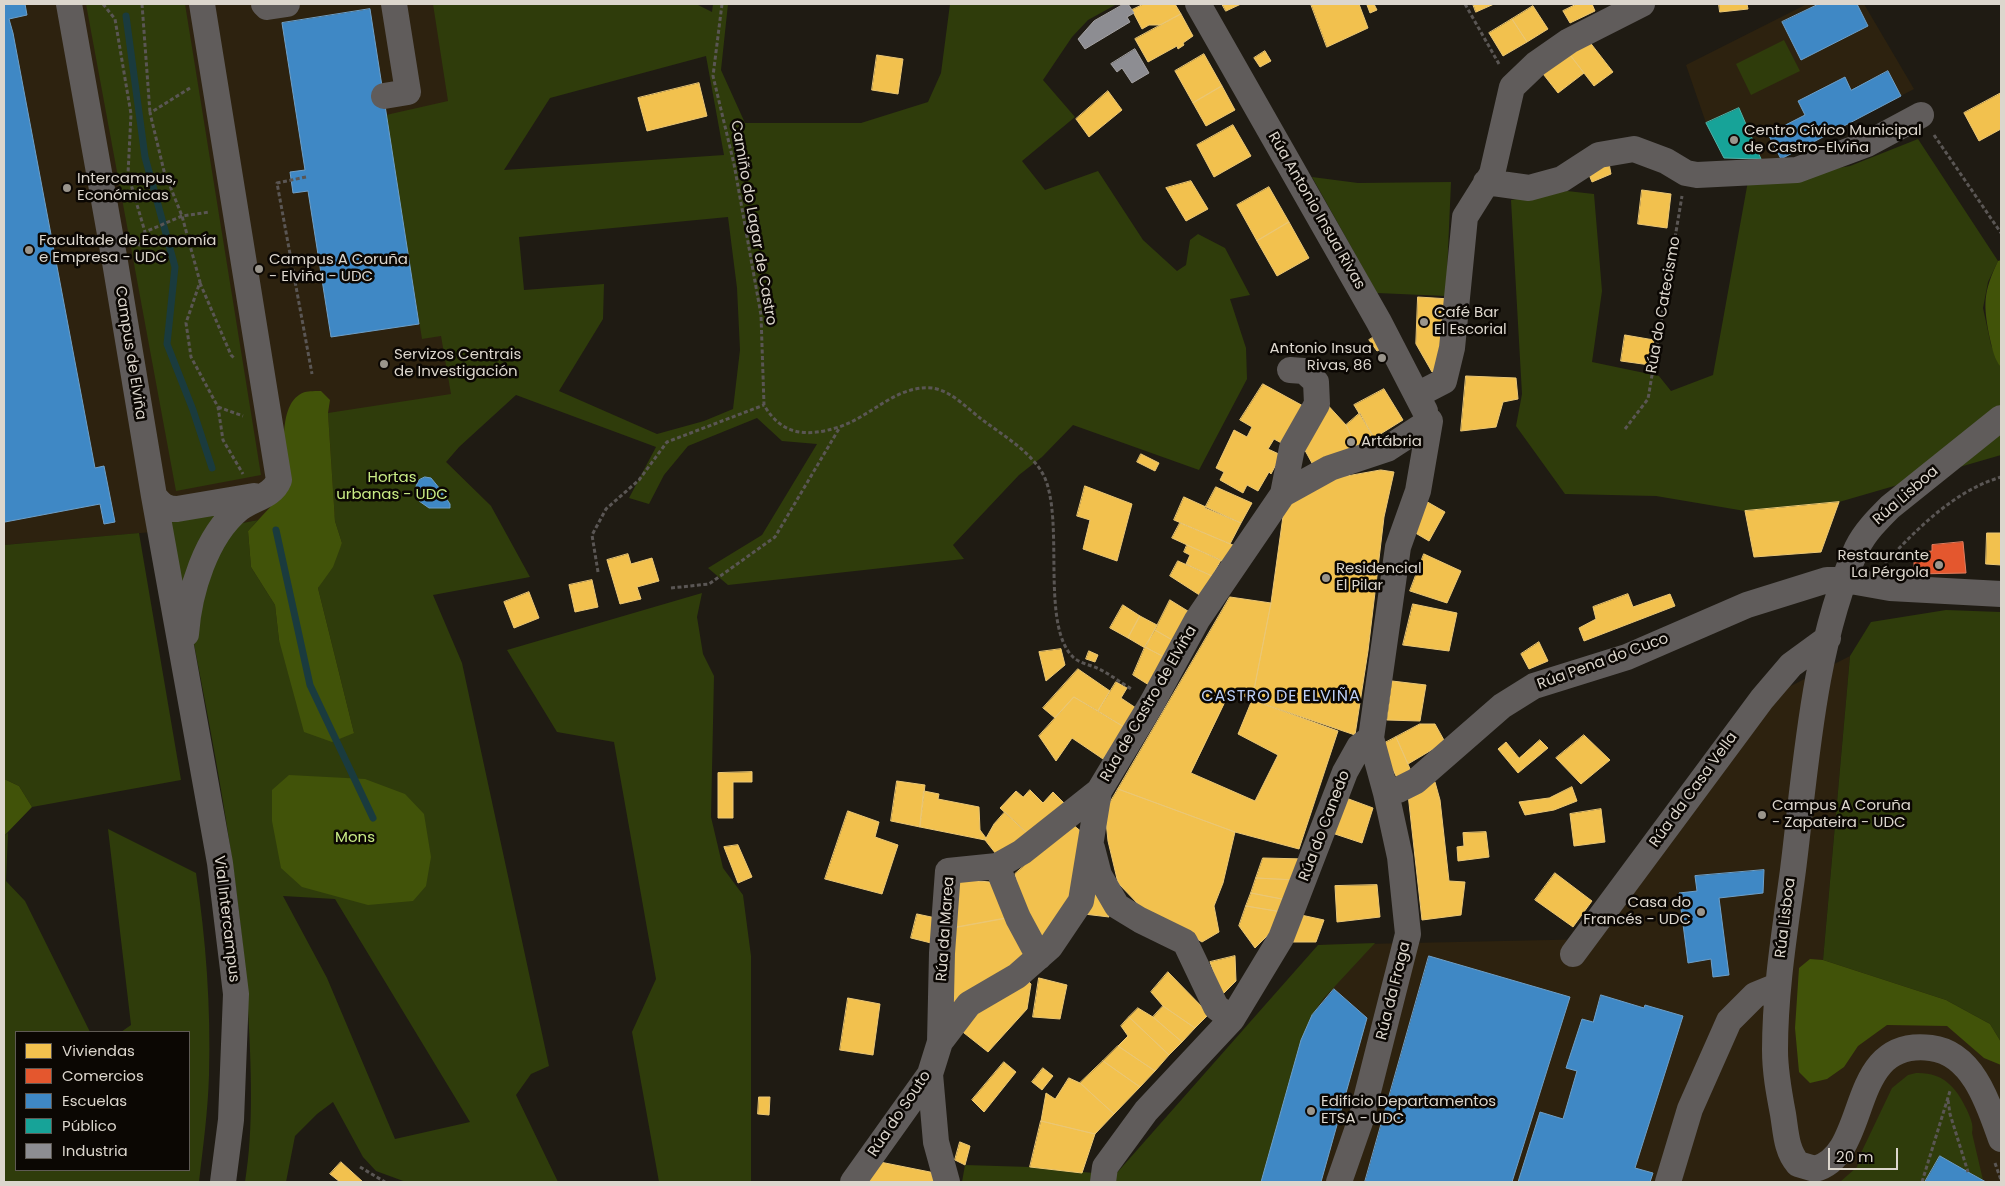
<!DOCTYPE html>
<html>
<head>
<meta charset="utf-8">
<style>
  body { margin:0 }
  #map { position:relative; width:2005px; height:1186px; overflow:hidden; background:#1f1b13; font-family:Poppins,sans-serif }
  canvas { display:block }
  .frame { position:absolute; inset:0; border:5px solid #dcd6cd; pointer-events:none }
  .legend { position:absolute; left:15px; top:1031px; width:175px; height:140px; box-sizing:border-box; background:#0b0703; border:1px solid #5f5a54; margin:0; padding:6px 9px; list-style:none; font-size:15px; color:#dcd6cd }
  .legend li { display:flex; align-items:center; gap:10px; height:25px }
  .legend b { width:25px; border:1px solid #5f5a54 }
  .scale { position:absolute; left:1828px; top:1148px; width:70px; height:22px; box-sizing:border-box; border:2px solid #dcd6cd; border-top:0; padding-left:6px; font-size:15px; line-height:18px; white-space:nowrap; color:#dcd6cd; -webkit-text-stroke:4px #0b0703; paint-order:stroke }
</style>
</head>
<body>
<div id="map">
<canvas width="2005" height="1186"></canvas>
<div class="frame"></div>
<ul class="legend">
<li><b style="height:14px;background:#f2c14e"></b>Viviendas</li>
<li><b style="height:14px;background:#e4572e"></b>Comercios</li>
<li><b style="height:14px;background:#3f88c5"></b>Escuelas</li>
<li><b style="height:14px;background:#17a398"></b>Público</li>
<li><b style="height:14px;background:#8d8d92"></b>Industria</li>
</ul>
<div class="scale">20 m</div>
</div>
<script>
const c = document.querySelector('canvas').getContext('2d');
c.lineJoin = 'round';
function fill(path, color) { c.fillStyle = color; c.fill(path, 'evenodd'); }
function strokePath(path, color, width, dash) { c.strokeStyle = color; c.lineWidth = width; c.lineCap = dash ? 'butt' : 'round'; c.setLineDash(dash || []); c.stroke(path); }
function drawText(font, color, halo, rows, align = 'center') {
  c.font = font + ' Poppins,sans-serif'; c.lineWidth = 5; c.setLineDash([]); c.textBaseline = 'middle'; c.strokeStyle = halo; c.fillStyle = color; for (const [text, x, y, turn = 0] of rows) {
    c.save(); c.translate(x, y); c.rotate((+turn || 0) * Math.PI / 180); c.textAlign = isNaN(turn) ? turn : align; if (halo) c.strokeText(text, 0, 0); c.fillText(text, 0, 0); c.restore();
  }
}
fill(new Path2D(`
  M4,4h472l50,363 -80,95 45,44 -233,14 -26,5 -228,20z
  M1807,4h57l50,85 -133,70h-20l-22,-51 -33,15 -20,-58z
  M1850,656l-27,304 123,40 55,42v140h-813l130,-237 278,-6 185,-248z`), '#2d220f');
fill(new Path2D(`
  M86,4h99l76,471 -85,16z
  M433,4h263l16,8 1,-8h15l-7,66 24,53h116l67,-21 13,-29 9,-69h167l-29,16 -16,17 -29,43 32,37 -53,44 23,29 53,-19 45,69 34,31 9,-6 4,-25 8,-6 27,14 25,47 -20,4 16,49 1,31 -48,91 -126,-45 -31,32 -23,18 -66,70 11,14 -236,26 -20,-17 54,-33 55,-91 -35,-3 -25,-23 -69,28 -24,29 -15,29 -20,-6 27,-51 -140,-52 -57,52 -13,15 45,44 39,71 -97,18 29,68 87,403 -18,8 -15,21 42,87h-152l-30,-11 -13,-14 -30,-55 -16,12 -22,22 -9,46h-41c9,-54 6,-118 3,-173 -8,-127 -31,-246 -55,-370l3,-33 36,-81 26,-5 -10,11 3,36 24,38 4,35 75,93 -36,-145 24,-45 -7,-22 -7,-108 123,-19 -10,-58 -19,3 -36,-224 62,-14zM706,56l18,99 -220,15 46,-72zM728,217l9,71 3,62 -7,59 -29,12 -47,13 -98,-43 44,-72 1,-35 -80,6 -5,-53zM283,896l52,3 135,223 -75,17 -68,-161z
  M1784,40l16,31 -49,24 -15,-31z
  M1918,139l80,122 -10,21 -5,26 8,37 10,22v88l-162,47 -94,9 -89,-15 -91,-2 -49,-68 6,-32 -11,-194 56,-9 27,3 8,97 -10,71 67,14 12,15 42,-16 35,-194h15l87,-15z
  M1312,177l46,6 93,-1 -5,114 -69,-3z
  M227,510l-44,81 -20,-71z
  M139,533l42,247 -149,27 -13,-21 -15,-7v-234z
  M702,593l-5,24 6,37 11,22 -3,141 12,51 20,27 8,61v226h-92l-27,-150 24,-53 -42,-237 -57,-10 -50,-82z
  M1946,610l55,2v430l-11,-18 -44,-24 -123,-40 27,-304 21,-34z
  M108,829l88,44c10,68 15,134 13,202 -1,36 -6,72 -10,107h-195v-346l4,-3 -2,48 19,20 65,131h-74v138h173v-138h-68l10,-7z
  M1375,943l-51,55 -12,17 -11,25 -40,142h-299l3,-17 65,2 85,8 203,-230z
  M1916,1073c27,-1 40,14 51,37 3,7 7,15 5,23l11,47 -43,-24 -15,26h-85l17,-15 4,-14 31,-65 16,-13z`), '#2f3c0b');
fill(new Path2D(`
  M2001,260v107c-6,-6 -9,-19 -11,-28 -7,-35 -7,-46 8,-78z
  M321,391l9,9 -2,13 7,108 7,22 -9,24 -15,21 36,145 -22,9 -28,-10 -25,-92 -4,-35 -24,-38 -3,-36 39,-42c-1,-24 -13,-87 18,-97 4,-1 11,-1 16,-1z
  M289,775l76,4 40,15 19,20 7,43 -5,29 -13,15 -45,4 -66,-18 -21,-19 -9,-47v-31z
  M4,779l15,7 13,21 -28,29z
  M1810,959l13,1 123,40 44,24 11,18v23l-17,-7 -37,-32 -60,-1 -29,21 -14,21 -17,12 -17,4 -11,-11 -4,-44 4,-60z`), '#415309');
const homes = new Path2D(`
  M1144,4h31l6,10 -20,11h-12l-7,4 -10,-19z
  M1222,4h19l-15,7z
  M1311,4h48l9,24 -41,19z
  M1374,4l3,6 -7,3 -3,-8z
  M1473,4h21l-18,8z
  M1577,4h15l3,7 -25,12 -7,-12z
  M1719,4h28l1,5 -28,3z
  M1533,6l15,23 -21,13 -15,-23z
  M1181,14l12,22 -10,7 1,2 -6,4 -1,-3 -29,16 -13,-23z
  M1512,19l15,23 -24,14 -14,-23z
  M1585,36l28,36 -19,14 -27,-35z
  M1265,51l6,10 -11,6 -6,-9z
  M1567,51l17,22 -26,20 -18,-23z
  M1204,54l18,32 -29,17 -18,-32z
  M877,55l26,4 -5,35 -26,-4z
  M699,83l8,33 -60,15 -9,-33z
  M1222,86l13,24 -29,16 -13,-23z
  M1108,91l14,19 -33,27 -13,-18z
  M2001,93v36l-22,12 -15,-28z
  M1233,125l18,31 -37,21 -17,-32z
  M1608,158l3,16 -19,8 -6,-15z
  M1191,181l17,28 -22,12 -20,-33z
  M1269,187l20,35 -32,19 -20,-36z
  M1642,190l29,4 -4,34 -29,-4z
  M1289,222l20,36 -32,18 -20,-35z
  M1418,297l32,2 -9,70 -9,3 -16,-28z
  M1625,335l29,5 -4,25 -29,-4z
  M1374,337l7,12 -4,2 -8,-11z
  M1466,376l50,2 2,21 -15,3 -7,25 -35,4z
  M1263,384l42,23 -18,39 -13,-7 -6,10 13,6 -10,19 -2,-2 -11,19 -11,-6 -4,8 -23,-13 4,-8 -8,-4 18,-38 13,7 5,-10 -12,-7z
  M1384,389l19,31 -29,18 -20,-33z
  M1324,401l22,24 10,21 -43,19 -12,-22z
  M1360,413l14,25 -18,8 -10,-21z
  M1141,454l18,9 -4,8 -18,-9z
  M1381,470l13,2 -10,45 -16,134 -13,84 -103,-35 19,-97 13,-94 22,-17 30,-14z
  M1085,486l47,18 -15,57 -34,-12 7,-29 -13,-4z
  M1216,487l36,16 -11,20 -36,-15z
  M1184,497l57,26 -11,21 -56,-24z
  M1424,500l21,12 -16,29 -17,-10z
  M1839,502l-18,50 -67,5 -9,-46z
  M1180,523l53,22 -9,17 -52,-24z
  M1987,533h14v32l-15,-1z
  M1187,545l34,15 -9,16 -26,-12 4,-9 -6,-3z
  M628,554l3,10 21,-6 7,23 -22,6 4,12 -21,5 -13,-44z
  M1424,554l37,17 -14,32 -37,-12z
  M1178,561l34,15 -11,20 -31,-20z
  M592,580l6,27 -23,5 -6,-27z
  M529,592l10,26 -25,10 -10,-26z
  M1628,594l5,13 37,-13 5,12 -91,35 -5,-13 17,-9 -3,-12z
  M1230,597l41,6 -19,97 86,31 -39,118 -64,-17 -117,-43zM1231,690l21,10 -14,34 40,21 -23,46 -64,-28z
  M1170,600l21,13 -17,28 -19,-11z
  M1413,604l44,9 -8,38 -46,-6z
  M1123,605l17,11 -12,22 -18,-10z
  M1140,616l17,9 -12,23 -17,-10z
  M1155,630l19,11 -10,16 -19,-10z
  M1539,642l9,19 -19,8 -8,-15z
  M1145,647l19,10 -12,30 -19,-12z
  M1061,649l4,16 -19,16 -7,-29z
  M1089,651l9,4 -3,7 -9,-3z
  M1078,669l32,22 -12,20 -24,-14 -19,21 -12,-10z
  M1392,681l34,4 -6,36 -33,-1z
  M1116,682l11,6 -6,10 15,10 -12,19 -26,-16z
  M1074,697l50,30 -21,32 -31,-21 -16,23 -17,-25z
  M1420,724h15l10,18 -37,22 -12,-27z
  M1584,735l26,25 -29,24 -25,-26z
  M1396,737l15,34 -13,9 -17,-35z
  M1540,740l8,8 -30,25 -20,-24 8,-7 13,16z
  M752,772v10h-19v36h-15v-45z
  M897,781l28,4 -5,42 -29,-6z
  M1435,782l5,18 9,81 16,1 -4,33 -39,5 -14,-126z
  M1572,787l5,14 -23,9 -29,5 -6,-13 30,-4z
  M1118,789l117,43 -12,51 -9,23 5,26 -17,10 -62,-36 -22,-23 -10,-42 -3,-30z
  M1030,790l13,13 10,-11 15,15 -37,30 -31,-29 16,-17 7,6z
  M924,791l15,3 -1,5 41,8 1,23 6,8 -1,2 -65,-13z
  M1346,798l27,10 -11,35 -30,-10z
  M1601,809l4,33 -31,4 -4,-32z
  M848,811l31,11 -4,15 23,8 -16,49 -57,-15z
  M1005,812l26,25 -35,17 -11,-14 9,-16z
  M1072,824l11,9 -10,60 -30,47 -21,-39 -7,-27z
  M1486,832l3,25 -31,4 -1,-14 7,-1 -1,-13z
  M738,845l14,32 -14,6 -14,-36z
  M1263,858l42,1 -9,21 -40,-2z
  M1555,873l37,28 -19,26 -38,-27z
  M1256,878l40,2 -9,20 -36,-7z
  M956,879l45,4 12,34 -60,11z
  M1096,882l13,35 -25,-3z
  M1377,885l3,32 -43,5 -2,-36z
  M1251,893l36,7 -5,12 -36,-6z
  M1246,906l36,6 -7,16 -20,20 -16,-22z
  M917,914l19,4 -1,26 -24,-6z
  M1301,915l23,5 -8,22h-25z
  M1013,917l14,41 -78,49 4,-79z
  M1235,956l1,25 -14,14 -12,-33z
  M1168,972l41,42 -14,14 -32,-22 -12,-14z
  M1039,978l28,7 -7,34 -27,-2z
  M1028,981l3,3 -4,25 -39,43 -29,-23 17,-21z
  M848,998l32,6 -7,51 -33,-5z
  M1163,1006l32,22 -13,14 -29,-25z
  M1138,1008l15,9 29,25 -13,13 -40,-38z
  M1129,1017l40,38 -14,16 -37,-25 10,-10 -7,-10z
  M1118,1046l37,25 -15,16 -37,-26z
  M1103,1061l37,26 -26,27 -34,-31z
  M1004,1062l12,10 -32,40 -12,-12z
  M1043,1068l10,8 -11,14 -10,-8z
  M1069,1078l11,5 34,31 -19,20 -54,-13 5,-28 9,6z
  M759,1097h11l-1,18 -11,-1z
  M1041,1121l54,13 -13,39 -52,-6z
  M960,1142l10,4 -5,19 -10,-5z
  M341,1162l22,20h-23l-10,-8z
  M880,1162l60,12 -1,8h-71z`);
fill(homes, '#f2c14e');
strokePath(homes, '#ebc774', 1);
const shops = new Path2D(`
  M1963,542l3,31 -51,1 -2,-21 19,-2v-6z`);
fill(shops, '#e4572e');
strokePath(shops, '#e27d5e', 1);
const schools = new Path2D(`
  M4,4h21l2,11 -18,4 4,14 82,435 9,-2 11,56 -11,2 -4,-20 -95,18z
  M1819,4h38l11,22 -67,34 -19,-38z
  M370,9l49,315 -88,13 -23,-146 -15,2 -3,-21 15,-2 -23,-147z
  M1888,71l13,25 -120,63 -13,-25 37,-19 -7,-14 47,-24 6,13z
  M425,477l6,1 9,11 10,15v4h-21l-10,-7 -3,-15 3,-6z
  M1764,870l-1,23 -44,5 10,77 -16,2 -2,-18 -23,4 -9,-70 18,-2 -2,-15z
  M1429,956l141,41 -58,185h-147z
  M1334,989l33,29 -46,164h-60l40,-142 11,-25z
  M1601,995l43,13 1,-3 38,11 -48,152 18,5 -3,9h-132l22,-70 23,7 14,-48 -11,-3 16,-49 11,3z
  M1940,1156l28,16 18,10h-61z`);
fill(schools, '#3f88c5');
strokePath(schools, '#6e9fc7', 1);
const public = new Path2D(`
  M1739,108l22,51 -37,-1 -18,-35z`);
fill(public, '#17a398');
strokePath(public, '#52b2a8', 1);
const industry = new Path2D(`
  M1124,4h4l6,9 -7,4 3,5 -45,27 -7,-10 16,-18z
  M1135,49l14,24 -17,10 -10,-15 -5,4 -6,-8z`);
fill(industry, '#8d8d92');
strokePath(industry, '#a5a3a4', 1);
strokePath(new Path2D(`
  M126,16l19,141 30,110 -8,77 26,66 19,58
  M276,530l34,155 63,133`), '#1a3b3e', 7);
strokePath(new Path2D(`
  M103,4l12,15 16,95 -3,60 17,58
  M142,4l8,109
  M722,4l-9,72 21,88 27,151 3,90c18,31 43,32 75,22 33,-11 57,-42 93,-39 18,2 35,20 48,30 22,17 51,33 64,58 21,45 -4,149 29,181 6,6 17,8 24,11 13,6 24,15 36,22
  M1465,4l34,60
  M190,88l-40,25 14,58 18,45 18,66 -14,41 5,34 27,50 5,33 20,34
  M1934,135l67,98
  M306,177l-29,6 35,191
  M138,246l7,-14 37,-16 28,-4
  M200,283l31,72 3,3
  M218,407l25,9
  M1625,429l23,-30 34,-203
  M1885,563c33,-35 69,-72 116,-86
  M598,572l-6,-37 14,-26 33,-29 28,-38 97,-37
  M671,588l38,-4 66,-47 65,-110
  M1948,1100l2,14 18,58
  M1995,1163l6,17
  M360,1167l25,15
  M1922,1182l28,-91`), '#5a5654', 3, [4, 2.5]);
strokePath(new Path2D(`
  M69,4l46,258 39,234 66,367 16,131 -5,126 -8,62
  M264,4l3,3 20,-3
  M1198,4l181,318 46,89
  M384,96l24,-4 -14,-88
  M1486,182l43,6 33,-9 37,-24 35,-6 32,12 20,12 11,2 100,-5 70,-26 54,-29
  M1417,395l27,-14 8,-33 13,-131 27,-43 20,-87 24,-23 33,-23 73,-37
  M2001,418l-111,89c-13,13 -25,25 -33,41 -44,97 -51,218 -64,322 -8,60 -18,120 -18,180 0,22 4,43 8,64 3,18 3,36 15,50l17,5c57,-15 30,-132 116,-121 42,5 58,57 70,91
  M1283,494l9,-46 25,-44 -1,-22 -12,-11 -14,-1
  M154,496c7,9 12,13 23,13l77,-13
  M186,634c3,-42 20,-98 53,-125 14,-11 33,-12 40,-29l-77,-476
  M1386,793l12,-3 18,-9 86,-75 32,-20 93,-29 120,-52 80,-25h18l45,8 111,6
  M1092,848l7,27 18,31 23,14 45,22 31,65 16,12
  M997,866l21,52 21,39
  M1573,954l189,-255 29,-34 37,-27
  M940,1042l29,-38 48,-28 33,-29 31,-46 18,-110 53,-88 45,-83 86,-126 47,-26 57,-19 43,-28
  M930,1074l6,68 11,40
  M853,1182l77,-108 10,-32 2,-89 6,-82 49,-5 25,-14 77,-61
  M1103,1182l2,-15 41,-56 86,-92 49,-81 64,-166 14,-25 12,-9 27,-191 20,-56 12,-70
  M1339,1182l22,-63 47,-185 -8,-77 -14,-64 -15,-55
  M1668,1182l22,-73 39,-88 26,-26 22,-9`), '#605c5b', 26);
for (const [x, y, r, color] of [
  [1734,140,5,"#9a958c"],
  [67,188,5,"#9a958c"],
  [29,250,5,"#9a958c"],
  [259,269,5,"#9a958c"],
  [1424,322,5,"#9a958c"],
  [1382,358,5,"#9a958c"],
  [384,364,5,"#9a958c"],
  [1351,442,5,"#9a958c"],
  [1939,565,5,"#9a958c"],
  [1326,578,5,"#9a958c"],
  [1762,815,5,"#9a958c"],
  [1701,912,5,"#9a958c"],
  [1311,1111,5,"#9a958c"]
]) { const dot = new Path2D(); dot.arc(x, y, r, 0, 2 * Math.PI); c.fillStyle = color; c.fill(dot); strokePath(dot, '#0b0703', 2); }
drawText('15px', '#dcd6cd', '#0b0703', [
  ["Centro Cívico Municipal",1744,131],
  ["de Castro-Elviña",1744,148],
  ["Intercampus,",77,179],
  ["Económicas",77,196],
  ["Facultade de Economía",39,241],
  ["e Empresa - UDC",39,258],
  ["Campus A Coruña",269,260],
  ["- Elviña - UDC",269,277],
  ["Café Bar",1434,313],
  ["El Escorial",1434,330],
  ["Antonio Insua",1372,349,"right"],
  ["Rivas, 86",1372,366,"right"],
  ["Servizos Centrais",394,355],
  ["de Investigación",394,372],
  ["Artábria",1361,442],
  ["Restaurante",1929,556,"right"],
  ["La Pérgola",1929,573,"right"],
  ["Residencial",1336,569],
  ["El Pilar",1336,586],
  ["Campus A Coruña",1772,806],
  ["- Zapateira - UDC",1772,823],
  ["Casa do",1691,903,"right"],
  ["Francés - UDC",1691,920,"right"],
  ["Edificio Departamentos",1321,1102],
  ["ETSA - UDC",1321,1119]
], 'left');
drawText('15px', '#dcd6cd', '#0b0703', [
  ["Rúa Antonio Insua Rivas",1316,211,60],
  ["Camiño do Lagar de Castro",753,223,80],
  ["Rúa do Catecismo",1664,305,-80],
  ["Campus de Elviña",130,353,81],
  ["Rúa Lisboa",1906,496,-41],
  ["Rúa Pena do Cuco",1603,662,-20],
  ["Rúa de Castro de Elviña",1149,704,-60],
  ["Rúa da Casa Vella",1694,790,-54],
  ["Rúa do Canedo",1325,826,-69],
  ["Rúa Lisboa",1786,918,-83],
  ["Vial Intercampus",226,919,83],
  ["Rúa da Marea",946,929,-86],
  ["Rúa da Fraga",1394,991,-76],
  ["Rúa do Souto",900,1114,-56]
]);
drawText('15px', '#c9ec85', '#0b0703', [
  ["Hortas",392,478],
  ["urbanas - UDC",392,495],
  ["Mons",355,838]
]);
c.letterSpacing = '1px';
drawText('16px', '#bbcdf6', '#0b0703', [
  ["CASTRO DE ELVIÑA",1281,697]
]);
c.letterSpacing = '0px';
</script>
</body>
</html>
